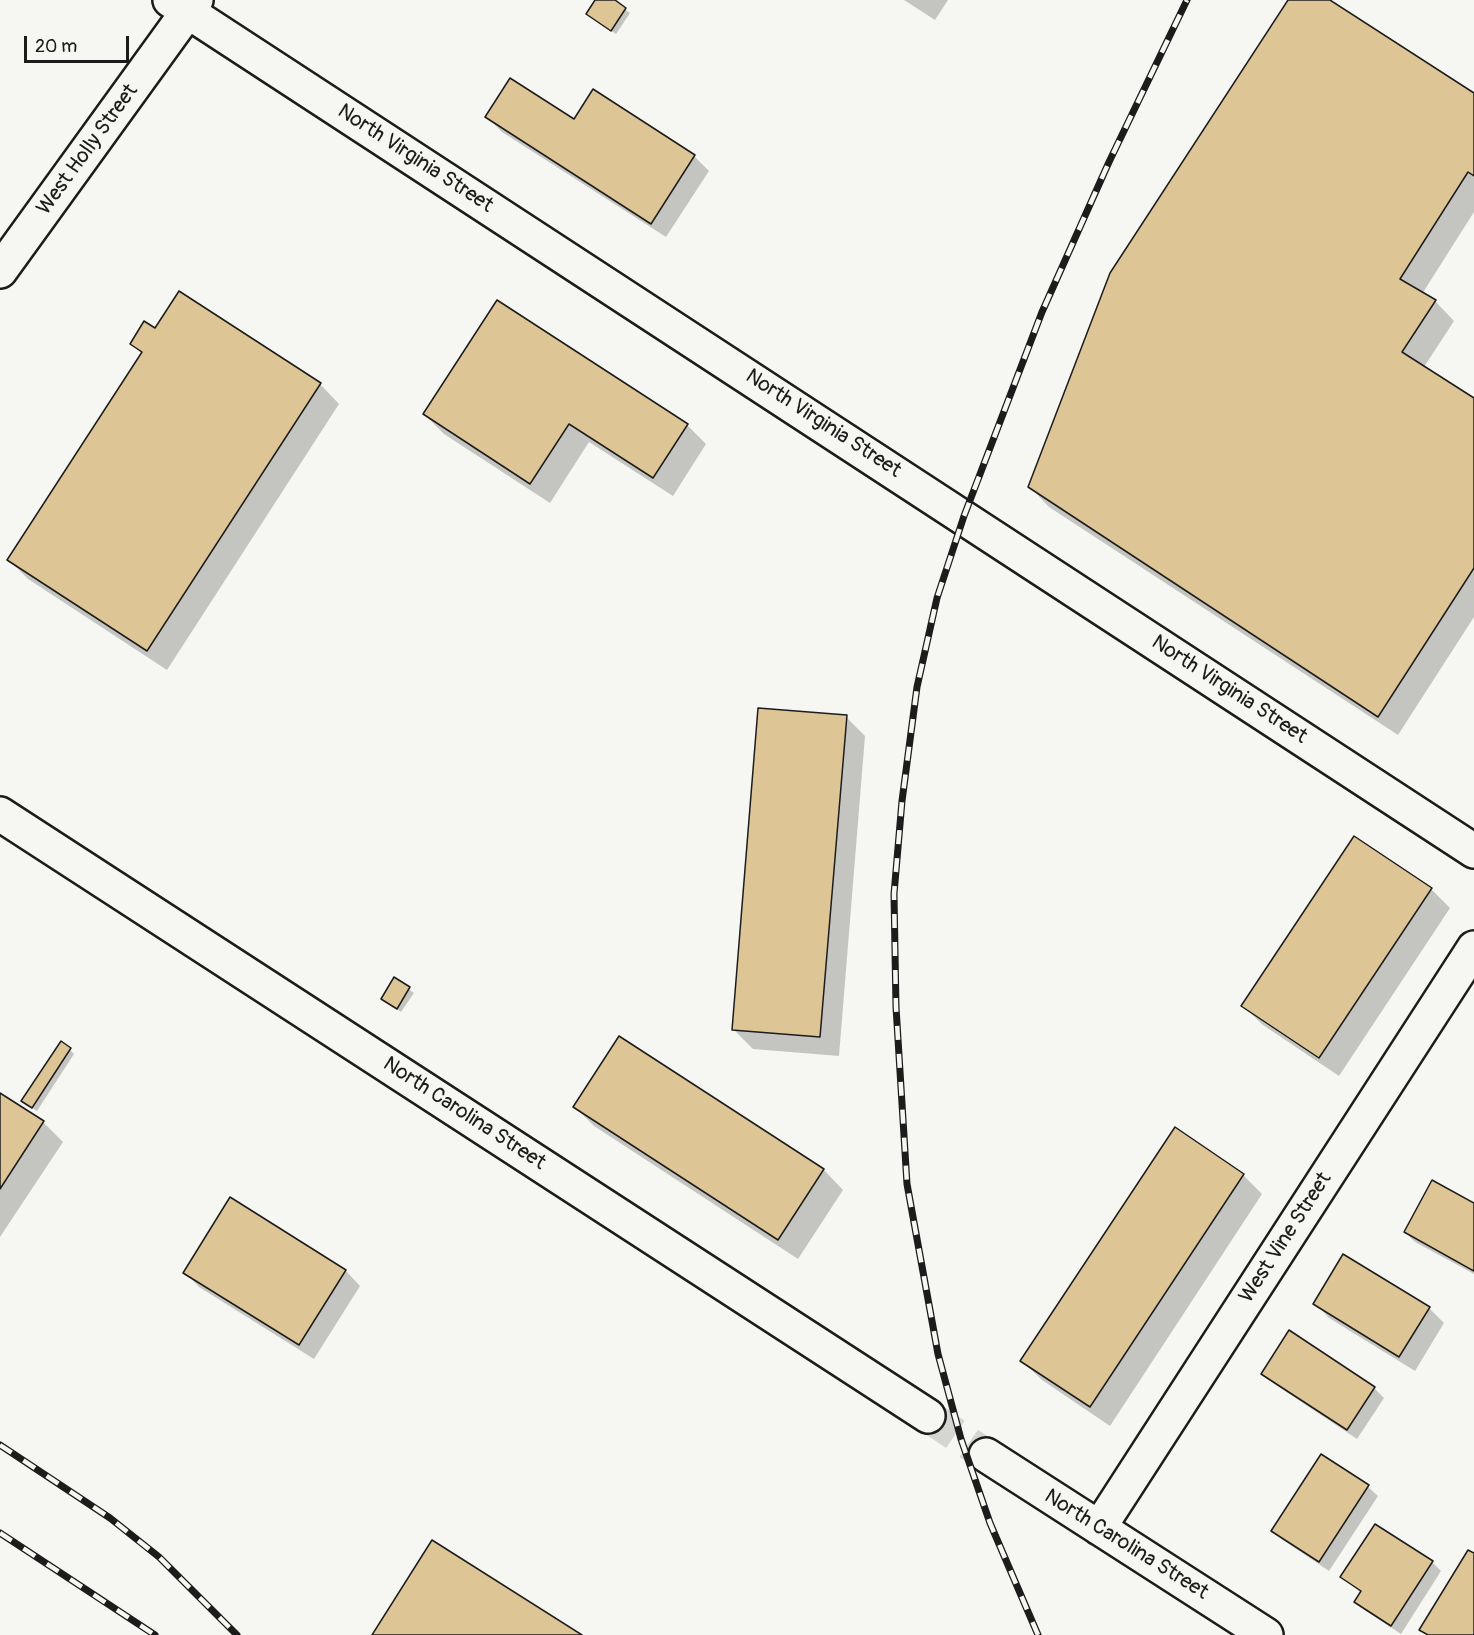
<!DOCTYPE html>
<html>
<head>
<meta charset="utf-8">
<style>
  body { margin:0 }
  #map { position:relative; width:1474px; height:1635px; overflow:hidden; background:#f6f6f2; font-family:Pangolin,sans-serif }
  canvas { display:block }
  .scale { position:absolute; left:24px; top:36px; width:105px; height:27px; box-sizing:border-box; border:3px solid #1c1c1c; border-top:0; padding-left:8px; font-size:18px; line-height:21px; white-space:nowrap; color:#1c1c1c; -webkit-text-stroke:4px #f6f6f2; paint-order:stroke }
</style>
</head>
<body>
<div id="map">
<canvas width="1474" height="1635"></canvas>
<div class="scale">20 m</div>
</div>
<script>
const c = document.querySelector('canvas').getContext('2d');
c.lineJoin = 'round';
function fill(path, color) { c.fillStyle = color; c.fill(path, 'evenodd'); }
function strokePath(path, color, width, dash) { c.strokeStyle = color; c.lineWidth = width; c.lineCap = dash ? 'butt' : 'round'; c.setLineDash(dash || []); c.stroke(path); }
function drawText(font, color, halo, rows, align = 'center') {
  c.font = font + ' Pangolin,sans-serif'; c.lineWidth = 4.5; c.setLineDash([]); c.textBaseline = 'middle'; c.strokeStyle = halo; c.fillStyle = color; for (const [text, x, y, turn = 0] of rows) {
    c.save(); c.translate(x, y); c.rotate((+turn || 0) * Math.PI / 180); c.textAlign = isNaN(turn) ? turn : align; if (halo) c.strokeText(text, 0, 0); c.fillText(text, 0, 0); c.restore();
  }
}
fill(new Path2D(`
  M597,0h15l18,13 -14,21 -28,-20z
  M904,0h44l-13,20z
  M1290,0h37l147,95v117l-52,82 13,7 19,20 -30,46 50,33v217l-76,118 -349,-228 -19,-20z
  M487,117l87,4 120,35 15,15 -43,66 -164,-105z
  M155,330l165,54 19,20 -172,266 -139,-91 -19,-19 133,-206 -10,-10z
  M424,414l263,11 19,19 -33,52 -84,-54 -39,61 -106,-69z
  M846,717l19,19 -26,320 -86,-7 -19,-19z
  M1431,889l19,19 -111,168 -76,-51 -20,-19z
  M395,979l19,14 -13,19 -18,-13z
  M619,1038l205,132 19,20 -45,69 -204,-133 -19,-19z
  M70,1050l4,4 -37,57 -9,-6z
  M0,1095l43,27 20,20 -63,95z
  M1243,1175l19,19 -152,232 -68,-46 -20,-19z
  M230,1199l116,72 14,15 -46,73 -115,-72 -14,-15z
  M1474,1204v70l-59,-32 -10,-10z
  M1315,1303l114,5 15,15 -29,48 -86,-53z
  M1263,1373l111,15 10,10 -27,41 -84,-56z
  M1322,1456l46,31 10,9 -49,75 -46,-31 -10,-10z
  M1432,1562l9,9 -40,63 -35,-23 -10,-9 5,-9 -19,-16z`), '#0003');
const building = new Path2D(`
  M595,0h20l11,8 -15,23 -25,-17z
  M1288,0h42l144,93v83l-6,-4 -68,107 36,21 -34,52 72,46v170l-96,149 -350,-230 82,-214z
  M510,78l64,41 19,-30 102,66 -44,69 -166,-107z
  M179,291l142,92 -174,268 -140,-91 135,-208 -12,-8 14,-23 11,7z
  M497,300l191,124 -35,54 -84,-54 -39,60 -107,-70z
  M758,708l89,7 -27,322 -88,-7z
  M1354,836l78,52 -113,170 -78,-52z
  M394,977l16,10 -13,22 -16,-10z
  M619,1036l205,133 -46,71 -205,-133z
  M61,1041l10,7 -39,60 -11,-7z
  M0,1093l44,28 -44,68z
  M1175,1127l69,47 -154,233 -70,-46z
  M1432,1180l42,23v68l-70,-39z
  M230,1197l116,73 -47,75 -116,-72z
  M1343,1254l87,53 -31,50 -86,-53z
  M1289,1330l86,57 -28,43 -86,-56z
  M1321,1454l48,31 -50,77 -48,-31z
  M1375,1524l58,37 -42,65 -37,-24 7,-11 -21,-14z
  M432,1540l150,95h-210z
  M1468,1550l6,3v82h-46l-9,-5z`);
fill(building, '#dec595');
strokePath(building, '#1c1c1c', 1.5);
strokePath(new Path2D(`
  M928,1416l58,39`), '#d5d5d2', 33, [33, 16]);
const minor = new Path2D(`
  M170,0l1304,851
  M0,271l196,-271
  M0,814l928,602
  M986,1455l280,180
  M1099,1528l375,-580`);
strokePath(minor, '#1c1c1c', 38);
strokePath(minor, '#f6f6f2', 33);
const rail = new Path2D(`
  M0,1445l110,73 49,39 78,78
  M0,1533l155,102
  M1038,1635l-48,-112 -29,-84 -23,-85 -31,-170 -11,-177 -2,-113 8,-93 15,-114 20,-89 27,-82 78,-204 67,-150 78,-162`);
strokePath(rail, '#1c1c1c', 7);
strokePath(rail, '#f6f6f2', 4.5, [14]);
drawText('21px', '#1c1c1c', '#f6f6f2', [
  ["West Holly Street",88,150,-54],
  ["North Virginia Street",415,159,33],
  ["North Virginia Street",823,424,33],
  ["North Virginia Street",1229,690,33],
  ["North Carolina Street",464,1114,33],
  ["West Vine Street",1286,1238,-57],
  ["North Carolina Street",1126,1545,32]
]);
</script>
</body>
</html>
